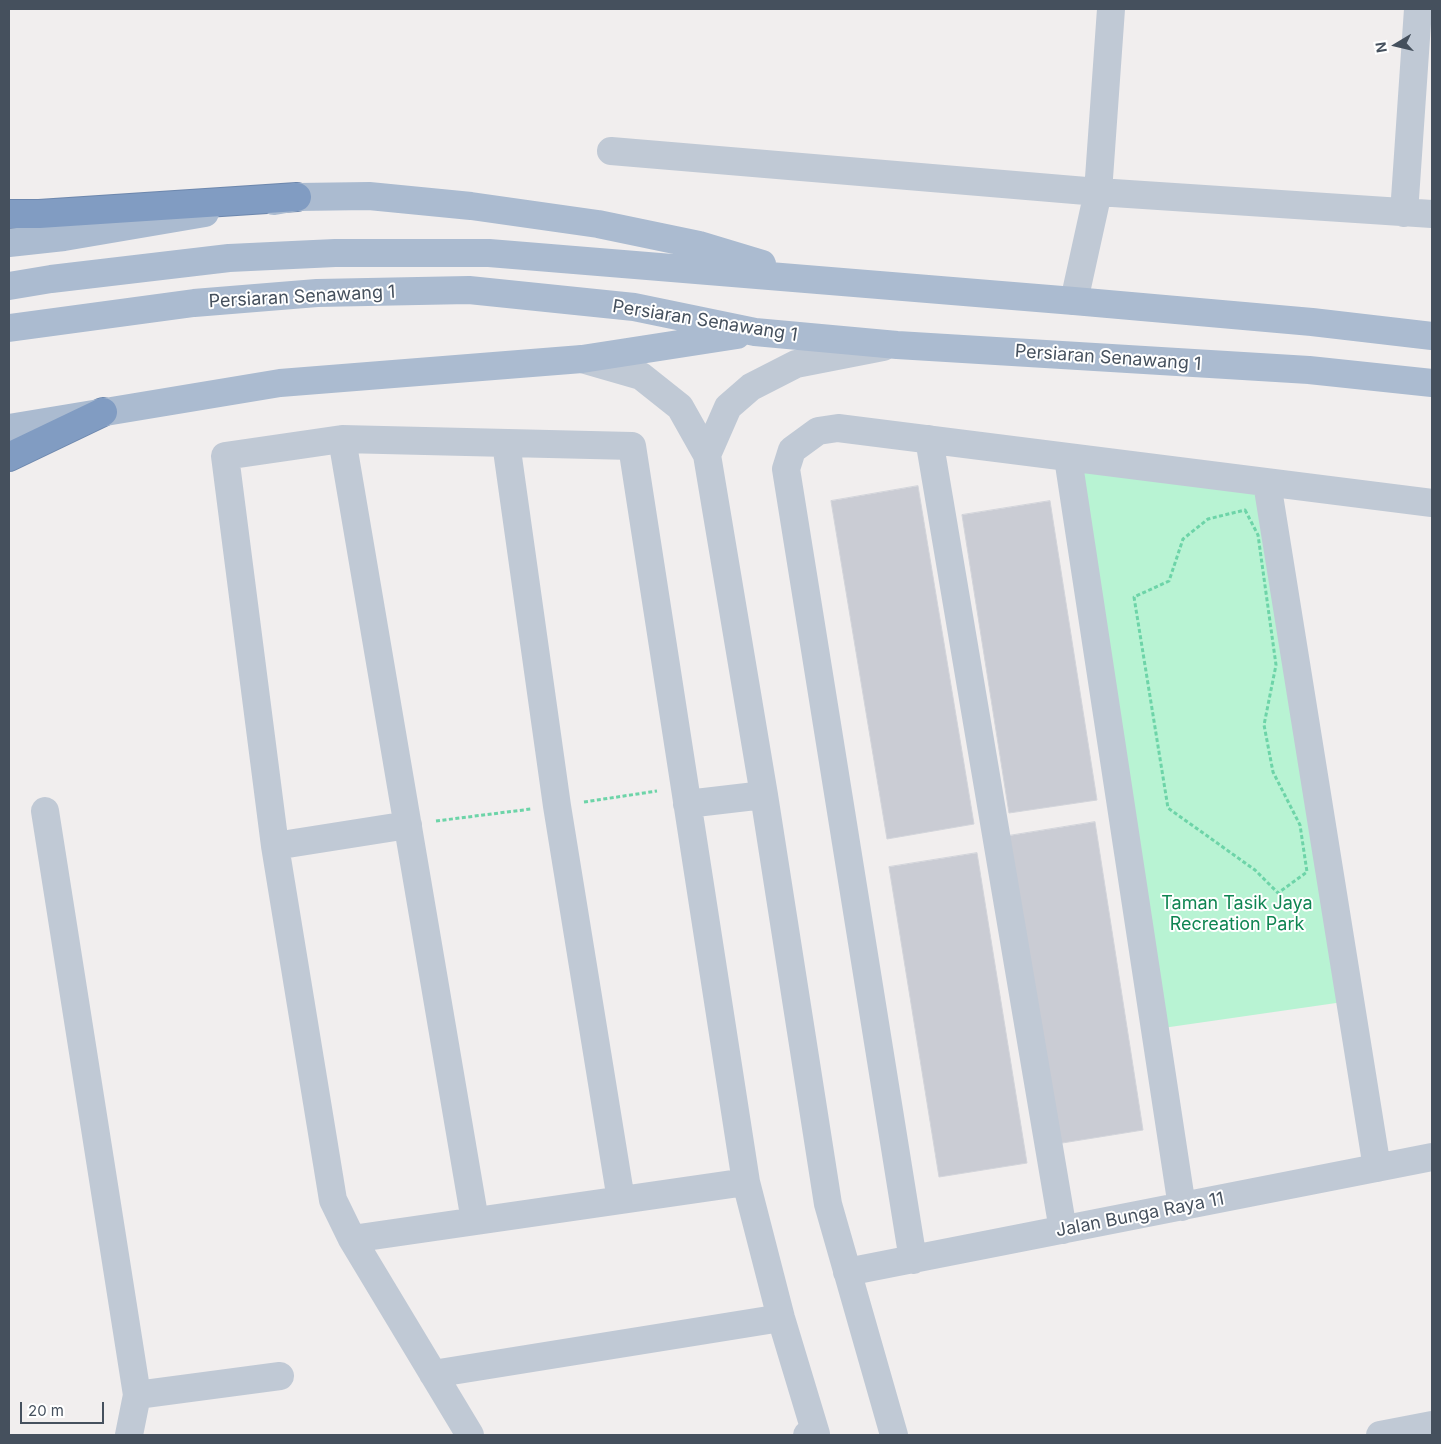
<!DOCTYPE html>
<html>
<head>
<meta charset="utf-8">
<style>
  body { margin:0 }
  #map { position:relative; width:1441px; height:1444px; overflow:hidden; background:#f1eeee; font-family:Inter,sans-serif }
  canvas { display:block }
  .frame { position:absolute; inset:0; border:10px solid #45505d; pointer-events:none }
  .north { position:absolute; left:1371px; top:20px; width:50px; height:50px; -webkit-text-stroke:4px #fff; paint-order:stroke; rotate:261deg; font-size:14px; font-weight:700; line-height:20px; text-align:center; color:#45505d }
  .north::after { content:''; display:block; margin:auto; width:18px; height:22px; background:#45505d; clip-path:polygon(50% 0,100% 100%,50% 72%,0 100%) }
  .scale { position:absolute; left:20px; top:1402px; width:84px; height:22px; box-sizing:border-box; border:2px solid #45505d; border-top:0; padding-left:6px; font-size:15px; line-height:18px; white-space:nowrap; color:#45505d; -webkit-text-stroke:4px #fff; paint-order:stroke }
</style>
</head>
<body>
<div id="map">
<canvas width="1441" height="1444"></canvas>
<div class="frame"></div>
<div class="north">N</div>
<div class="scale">20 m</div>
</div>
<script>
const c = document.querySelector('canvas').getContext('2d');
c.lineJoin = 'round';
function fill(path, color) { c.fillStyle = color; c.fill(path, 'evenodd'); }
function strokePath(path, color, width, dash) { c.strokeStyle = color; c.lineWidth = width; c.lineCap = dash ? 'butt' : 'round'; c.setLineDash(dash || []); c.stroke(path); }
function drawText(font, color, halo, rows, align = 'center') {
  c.font = font + ' Inter,sans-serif'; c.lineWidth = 4; c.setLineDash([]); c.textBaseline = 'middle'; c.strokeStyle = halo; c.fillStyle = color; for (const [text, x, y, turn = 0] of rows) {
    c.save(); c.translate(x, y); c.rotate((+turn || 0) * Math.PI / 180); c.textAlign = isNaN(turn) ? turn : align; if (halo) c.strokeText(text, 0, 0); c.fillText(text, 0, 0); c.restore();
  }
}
fill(new Path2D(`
  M1068,458l198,26 84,517 -194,28z`), '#b8f3d3');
const building = new Path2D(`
  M918,486l56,338 -87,15 -56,-338z
  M1050,501l47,299 -88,13 -47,-298z
  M1095,822l48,308 -87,14 -48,-308z
  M977,853l50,310 -88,14 -50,-310z`);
fill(building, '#caccd4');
strokePath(building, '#d2d4da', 1);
const highway = new Path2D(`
  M9,214h30l258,-17
  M9,457l94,-45`);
strokePath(highway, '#6d87ad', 30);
strokePath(new Path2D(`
  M1245,510l13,25 18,130 -12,60 9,47 27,53 7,47 -29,21 -23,-23 -87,-62 -34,-211 35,-16 14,-42 25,-20z
  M584,802l73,-11
  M436,821l95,-12`), '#6dd4a8', 3, [4, 2.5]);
strokePath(new Path2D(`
  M611,151l487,41 334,22
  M1404,213l14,-204
  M1074,301l24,-109 13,-183
  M582,359l59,17 39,31 27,48 57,340 64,409 66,231
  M342,439l133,782
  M929,439l134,791
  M506,443l51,363 64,394
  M707,455l21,-48 23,-20 45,-23 87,-17
  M1068,458l114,749
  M1267,483l110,685
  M687,804l77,-9
  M45,811l92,584 -8,40
  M275,846l133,-21
  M352,1239l394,-57
  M913,1260l-127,-791 6,-19 26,-19 20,-3 594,75
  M847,1272l585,-115
  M433,1374l348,-56
  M137,1395l143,-19
  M470,1435l-118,-196 -19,-39 -58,-354 -50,-390 117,-17 290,7 114,736 35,136 35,116 -9,1
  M1380,1435l52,-10`), '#c0c9d5', 28);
strokePath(new Path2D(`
  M274,201l23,-4 72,-1 102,10 127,18 101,21 63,19
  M9,243l55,-6 141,-24
  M9,286l42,-7 178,-21 106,-5h154l585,48 238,21 120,14
  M9,328l185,-25 123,-10 152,-3 165,17 121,25 142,13 412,25 123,13
  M9,428l271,-45 302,-24 155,-24`), '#abbbd0', 28);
strokePath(highway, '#819cc2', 28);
drawText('18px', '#45505d', '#fff', [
  ["Persiaran Senawang 1",302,297,-3],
  ["Persiaran Senawang 1",705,321,9],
  ["Persiaran Senawang 1",1108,358,4],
  ["Jalan Bunga Raya 11",1140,1215,-11]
]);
drawText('18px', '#0f8552', '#fff', [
  ["Taman Tasik Jaya",1237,904],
  ["Recreation Park",1237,925]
]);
</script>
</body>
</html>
